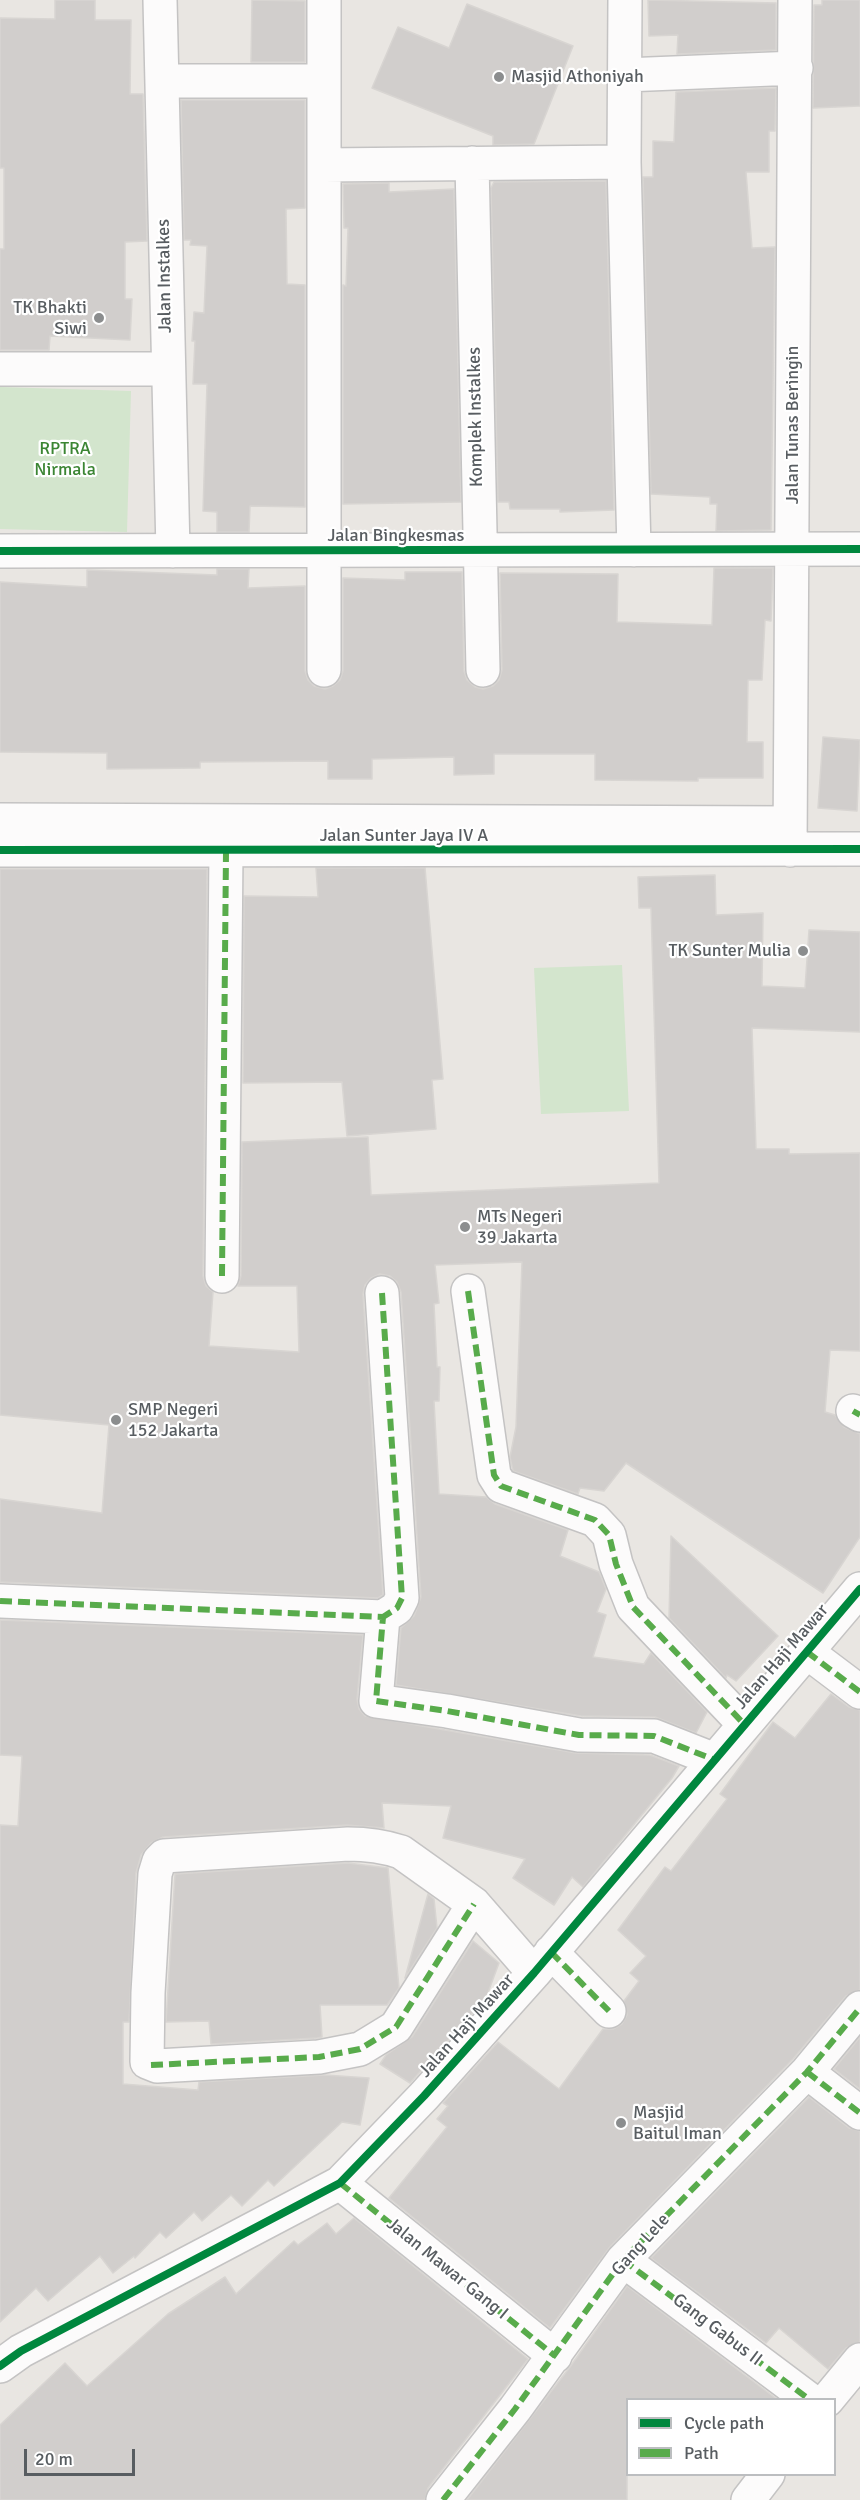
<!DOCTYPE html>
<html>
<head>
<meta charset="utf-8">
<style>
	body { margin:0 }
	#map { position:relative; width:860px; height:2500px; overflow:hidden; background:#e9e6e2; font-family:Signika,sans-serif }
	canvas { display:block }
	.legend { position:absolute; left:626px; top:2398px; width:210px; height:78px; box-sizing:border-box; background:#fff; border:2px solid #bcbec0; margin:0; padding:8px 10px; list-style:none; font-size:18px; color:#585d61 }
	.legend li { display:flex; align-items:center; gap:12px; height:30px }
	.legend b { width:30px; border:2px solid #bcbec0 }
	.scale { position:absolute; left:24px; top:2449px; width:111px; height:27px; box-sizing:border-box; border:3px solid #585d61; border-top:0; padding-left:8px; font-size:18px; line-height:21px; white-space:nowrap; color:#585d61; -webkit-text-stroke:4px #fff; paint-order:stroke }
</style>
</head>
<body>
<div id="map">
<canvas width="860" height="2500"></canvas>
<ul class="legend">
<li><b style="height:8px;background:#00873e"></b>Cycle path</li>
<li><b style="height:8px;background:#58ab4b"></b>Path</li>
</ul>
<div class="scale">20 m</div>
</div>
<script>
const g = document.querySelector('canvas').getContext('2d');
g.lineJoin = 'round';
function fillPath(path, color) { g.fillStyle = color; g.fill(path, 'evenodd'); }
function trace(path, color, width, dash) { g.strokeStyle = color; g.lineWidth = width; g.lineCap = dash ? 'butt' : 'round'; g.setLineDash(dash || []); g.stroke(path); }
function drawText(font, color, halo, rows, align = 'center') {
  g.font = font + ' Signika,sans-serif'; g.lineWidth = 4.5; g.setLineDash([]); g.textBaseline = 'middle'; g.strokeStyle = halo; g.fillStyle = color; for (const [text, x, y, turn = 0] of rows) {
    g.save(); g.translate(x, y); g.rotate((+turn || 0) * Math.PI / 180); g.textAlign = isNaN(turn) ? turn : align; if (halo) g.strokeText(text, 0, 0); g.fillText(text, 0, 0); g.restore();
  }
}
const green = new Path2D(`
	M0 387 131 391 127 532 0 529Z
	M622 965 629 1111 541 1114 534 968Z`);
const building = new Path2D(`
	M55 0H95V20H131L130 94H143L147 241 125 242V299H132L130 340 50 336 49 350H0V249H4V168H0V18L55 19Z
	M252 0 305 1V62H251Z
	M648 0 776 3V50L677 54 678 35 649 36Z
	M822 0H860V106L813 108 814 5H822Z
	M467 4 573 46 534 144 493 145V136L372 88 398 27 449 48Z
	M776 88 775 131H769V172H746L752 248 775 247 771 530 716 531 717 504H710V497L651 494 643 177H653V141L674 142 676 92Z
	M181 100H305V208L286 209 287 284 305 285V507L250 506 249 532H217V512L203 511 207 384H193L195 341H192L194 312 204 313 207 246 190 245 191 240H184Z
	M606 181 614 510 560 512V509H510L509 502H498L491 188 494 182Z
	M389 183V192L454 189 461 502 343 504V285L346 286 348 228H344L343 184Z
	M714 568H773L771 621 765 620 762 680H748L747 742H763V778H698V781L595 780V754H494V774L454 775V757L372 759V779H328V761L200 762V768L107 769V753L0 752V582L87 587V570L217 575V569H249L248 588 305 586V671L308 680 314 686 325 689 333 686 340 680 343 671V578L405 580V572H462L464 671 467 680 475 687 483 689 493 686 499 680 502 670 500 573 618 574 617 622 712 625Z
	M823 737 860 740 857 811 818 808Z
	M316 868H425L443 1079 432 1080 436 1129 347 1136 342 1082 243 1083 244 896 318 897Z
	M0 869H207L203 1276 206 1286 213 1292 209 1346 299 1352 297 1286H238L241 1276 242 1142 368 1137 371 1195 659 1183 651 908H639L638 877 715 875 716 915 763 913 762 986 805 988 809 930 860 932V1032L752 1028 756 1149H789V1154L860 1153V1351L830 1350 825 1412 835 1415 844 1427 860 1434V1537L823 1593 626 1463 604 1491 580 1488 578 1494 513 1471 510 1457 516 1427 522 1262 435 1265 439 1303 434 1304 437 1367H440L439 1401H434L439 1494 486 1497 495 1504 568 1530 560 1556 599 1572 606 1589 597 1612 606 1615 593 1657 644 1664 651 1653 707 1712 696 1733 655 1717 581 1716 396 1685 401 1628 414 1616 421 1597 401 1292 397 1282 390 1276 380 1274 371 1278 365 1285 363 1294 383 1595 378 1598 0 1582V1499L102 1513 109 1425 0 1415Z
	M671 1536 778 1636 736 1681 727 1675 726 1678 669 1618Z
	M0 1620 363 1635 357 1699 359 1709 365 1716 576 1753 650 1755 679 1766 672 1778 583 1887 572 1877 554 1905 513 1878 525 1859 443 1838 451 1806 382 1803 384 1828 347 1825 163 1837 151 1843 141 1855 136 1873 129 2022H123V2084L198 2090 199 2082 325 2075 369 2078 360 2125 342 2122 274 2186 268 2180 242 2206 231 2195 202 2221 194 2212 166 2238 160 2232 135 2258 134 2256 113 2273 100 2256 48 2301 36 2288 0 2322V1825L18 1826 22 1756 0 1755Z
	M831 1694 849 1707 860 1710V1990L846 1996 793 2059 610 2247 550 2328 389 2198 447 2127 437 2119 448 2106 443 2103 498 2042 559 2089 603 2029H613L622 2024 627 2015 624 2001 639 1981 630 1973 646 1956 618 1930 665 1867 671 1871 727 1799 720 1794 773 1722 795 1738Z
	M348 1863 388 1868 399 1988 387 2005H320L322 2037 317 2038 211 2044 209 2021 166 2022 175 1874Z
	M428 1894 434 1899 437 1928 405 1978Z
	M473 1941 499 1963 486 1998 410 2083 380 2064 386 2055 412 2037Z
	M860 2037V2089L834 2069Z
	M809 2097 849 2128 860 2131V2342L846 2348 828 2369 779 2328 766 2343 651 2258Z
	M354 2218 528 2359 428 2488 425 2500H0V2425L65 2363 87 2386 168 2314 225 2277 236 2294 294 2241 298 2245 327 2223 336 2234Z
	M627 2286 778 2400H627V2500H467L570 2367Z`);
const minor = new Path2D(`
	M160 0 173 551
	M324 0V670
	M625 0 624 162 634 550
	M625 75 796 68
	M162 81H324
	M472 163 483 670
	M324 165 624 162
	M0 369H167
	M0 551 860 549
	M0 820 790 823
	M0 850 860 849
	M790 850 795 0
	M222 1276 226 852
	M468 1291 494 1475 501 1486 595 1520 609 1535 616 1564 633 1607 744 1724
	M382 1293 402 1598 397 1608 383 1617
	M853 1411 860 1415
	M0 1601 383 1617 376 1701 447 1711 579 1735 654 1736 715 1760
	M807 1652 860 1692
	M474 1904 396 2027 360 2049 319 2057 157 2066 147 2062 148 1993 155 1874 159 1861 164 1856 348 1844C367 1844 383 1846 401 1852L474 1904 534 1973
	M551 1952 609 2011
	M807 2072 860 2113
	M340 2183 555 2356
	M623 2260 810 2400
	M0 2366 21 2351 340 2183 424 2096 534 1973 860 1589
	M827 2400 860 2360
	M443 2500 515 2409 623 2260 807 2072 860 2008
	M748 2500 768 2474`);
const quiet = new Path2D(`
	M222 1276 226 852
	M468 1291 494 1475 501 1486 595 1520 609 1535 616 1564 633 1607 744 1724
	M382 1293 402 1598 397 1608 383 1617
	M853 1411 860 1415
	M0 1601 383 1617 376 1701 447 1711 579 1735 654 1736 715 1760
	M807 1652 860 1692
	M551 1952 609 2011
	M151 2065 319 2057 360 2049 396 2027 474 1904
	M807 2072 860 2113
	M340 2183 555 2356
	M623 2260 810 2400
	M443 2500 515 2409 623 2260 807 2072 860 2008`);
const cycleway = new Path2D(`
	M0 551 860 549
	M0 850 860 849
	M0 2366 21 2351 340 2183 424 2096 534 1973 860 1589`);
const markers = [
	[499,77,6,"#8b8d8e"],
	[99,318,6,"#8b8d8e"],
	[803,951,6,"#8b8d8e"],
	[465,1227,6,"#8b8d8e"],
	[116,1420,6,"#8b8d8e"],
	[621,2123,6,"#8b8d8e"]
];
const poiNames = [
	["Masjid Athoniyah",511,77],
	["TK Bhakti",87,308,"right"],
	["Siwi",87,329,"right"],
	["TK Sunter Mulia",791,951,"right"],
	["MTs Negeri",477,1217],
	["39 Jakarta",477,1238],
	["SMP Negeri",128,1410],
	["152 Jakarta",128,1431],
	["Masjid",633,2113],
	["Baitul Iman",633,2134]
];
const streetNames = [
	["Jalan Instalkes",165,276,-91],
	["Komplek Instalkes",476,417,-91],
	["Jalan Tunas Beringin",793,425,-90],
	["Jalan Bingkesmas",396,536],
	["Jalan Sunter Jaya IV A",404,836],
	["Jalan Haji Mawar",782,1657,-49],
	["Jalan Haji Mawar",467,2026,-48],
	["Gang Lele",641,2245,-48],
	["Jalan Mawar Gang I",447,2269,39],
	["Gang Gabus II",717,2330,37]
];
const parkNames = [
	["RPTRA",65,449],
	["Nirmala",65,470]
];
fillPath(green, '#d3e5cd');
fillPath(building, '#d1cecc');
trace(building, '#d8d5d2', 1.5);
trace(minor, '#c4c3c3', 36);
trace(minor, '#fcfbfb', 33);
trace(quiet, '#58ab4b', 6, [12, 6]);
trace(cycleway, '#00873e', 8);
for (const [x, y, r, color] of markers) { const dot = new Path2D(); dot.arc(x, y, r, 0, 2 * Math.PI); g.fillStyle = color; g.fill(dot); trace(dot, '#fff', 2); }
drawText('18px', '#585d61', '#fff', poiNames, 'left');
drawText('18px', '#585d61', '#fff', streetNames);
drawText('18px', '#3b8533', '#fff', parkNames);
</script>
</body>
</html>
